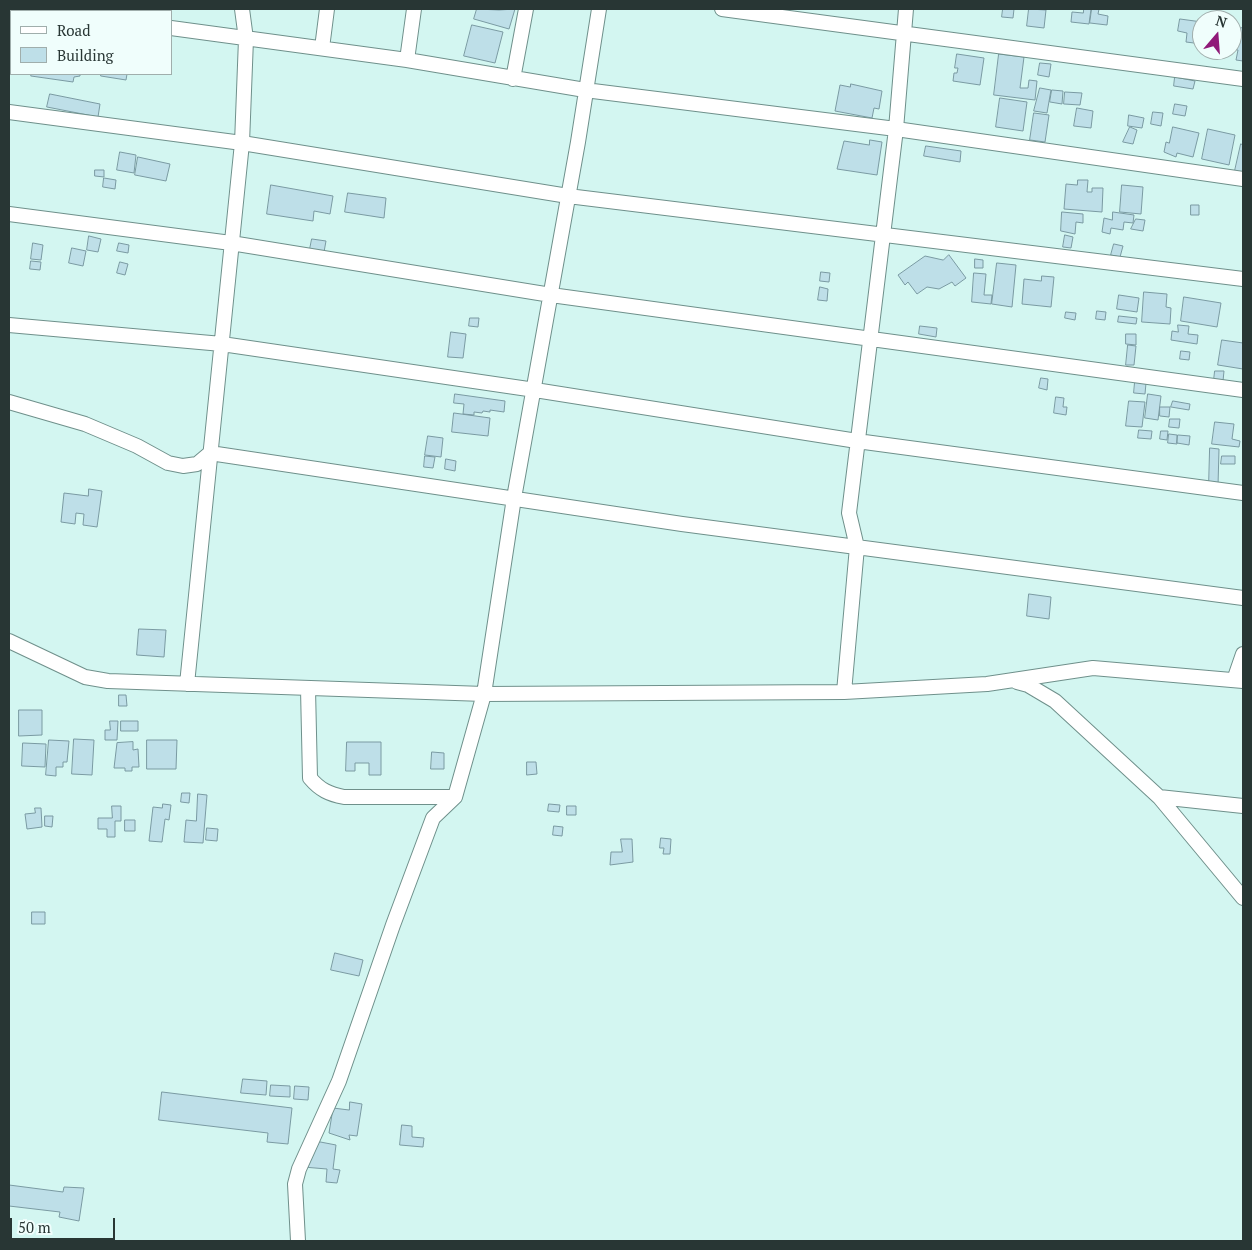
<!DOCTYPE html>
<html>
<head>
<meta charset="utf-8">
<style>
	body { margin:0 }
	#map { position:relative; width:1252px; height:1250px; overflow:hidden; background:#d3f6f1; font-family:"PT Serif",serif }
	canvas { display:block }
	.frame { position:absolute; inset:0; border:10px solid #283634; pointer-events:none }
	.legend { position:absolute; left:10px; top:10px; width:162px; height:65px; box-sizing:border-box; background:#f0fefc; border:1px solid #a0aeac; margin:0; padding:6px 9px; list-style:none; font-size:15px; color:#283634 }
	.legend li { display:flex; align-items:center; gap:10px; height:25px }
	.legend b { width:25px; border:1px solid #a0aeac }
	.north { position:absolute; left:1192px; top:10px; width:50px; height:50px; box-sizing:border-box; background:#f0fefc; border:1px solid #a0aeac; border-radius:50%; rotate:18deg; font-size:14px; font-weight:700; line-height:20px; text-align:center; color:#283634 }
	.north::after { content:''; display:block; margin:auto; width:18px; height:22px; background:#901a78; clip-path:polygon(50% 0,100% 100%,50% 72%,0 100%) }
	.scale { position:absolute; left:10px; top:1218px; width:105px; height:22px; box-sizing:border-box; border:2px solid #283634; border-top:0; padding-left:6px; font-size:15px; line-height:18px; white-space:nowrap; color:#283634; -webkit-text-stroke:4px #f0fefc; paint-order:stroke }
</style>
</head>
<body>
<div id="map">
<canvas width="1252" height="1250"></canvas>
<div class="frame"></div>
<ul class="legend">
<li><b style="height:6px;background:#fff"></b>Road</li>
<li><b style="height:14px;background:#bedfe8"></b>Building</li>
</ul>
<div class="north">N</div>
<div class="scale">50 m</div>
</div>
<script>
const g = document.querySelector('canvas').getContext('2d');
g.lineJoin = 'round';
function fillPath(path, color) { g.fillStyle = color; g.fill(path, 'evenodd'); }
function trace(path, color, width, dash) { g.strokeStyle = color; g.lineWidth = width; g.lineCap = dash ? 'butt' : 'round'; g.setLineDash(dash || []); g.stroke(path); }
const building = new Path2D(`
	M477 9 499 10 515 9 509 29 474 19Z
	M1003 9H1014L1013 18 1002 17Z
	M1029 9 1046 10 1044 28 1027 26Z
	M1084 9H1091L1089 24 1071 22 1072 12 1083 13Z
	M1092 9H1099L1098 14 1108 16 1107 25 1090 23Z
	M1180 19 1202 22V44L1186 42 1187 33 1178 31Z
	M472 25 503 32 495 63 464 56Z
	M1237 27 1243 28V61L1236 60 1238 50 1233 49Z
	M957 54 984 58 980 85 953 81 954 73H957L958 68H955Z
	M999 54 1024 57 1020 88H1028L1029 80 1037 81 1035 100 994 95Z
	M1040 63 1051 64 1049 77 1038 75Z
	M32 74H80V76L74 77 73 82 31 76Z
	M101 74H127L126 80 101 76Z
	M1175 77 1195 81 1193 89 1174 86Z
	M851 84 882 91 879 109 874 108 872 118 835 111 840 85 850 87Z
	M1040 88 1051 90 1047 113 1034 111Z
	M1052 90 1063 91 1062 104 1050 102Z
	M1065 92 1082 93 1080 105 1064 104Z
	M50 94 100 104 98 117 47 107Z
	M1000 98 1027 102 1023 131 996 127Z
	M1175 104 1187 106 1185 116 1173 114Z
	M1077 108 1093 111 1091 128 1074 126Z
	M1153 112 1163 113 1161 126 1151 124Z
	M1034 113 1049 115 1045 142 1030 140Z
	M1129 115 1144 118 1142 128 1128 126Z
	M1130 127 1137 130 1133 144 1123 142Z
	M1173 127 1199 133 1193 157 1177 153 1176 157 1164 152 1166 142 1169 143Z
	M1208 129 1235 135 1229 165 1202 159Z
	M870 140 882 142 877 175 837 169 844 141 869 145Z
	M1241 144 1243 145V175H1234Z
	M926 146 961 151 960 162 924 156Z
	M120 152 136 155 134 173 117 170Z
	M138 157 170 164 166 181 135 175Z
	M95 170H104V177L95 176Z
	M104 178 116 180 115 189 103 187Z
	M1078 180H1088L1087 192H1092V188H1103L1102 212 1064 209 1066 184 1077 185Z
	M271 185 333 196 330 214 314 211 313 221 267 214Z
	M1122 185 1143 187 1141 214 1120 212Z
	M348 193 386 198 384 218 345 212Z
	M1191 205H1199V215H1191Z
	M1062 212 1083 214V223L1076 222 1075 234 1061 231Z
	M1113 212 1134 215 1133 223 1124 222 1123 230 1111 228 1110 234 1102 232 1104 218 1112 220Z
	M1136 219 1145 220 1143 231 1131 229Z
	M1065 235 1073 237 1071 248 1063 247Z
	M89 236 101 239 98 252 87 250Z
	M312 239 326 241 324 252 310 249Z
	M33 243 43 245 41 260 31 259Z
	M119 243 129 245 128 253 117 251Z
	M1114 244 1123 246 1120 257 1111 255Z
	M72 248 86 251 83 266 69 263Z
	M949 255 966 278 955 286 952 282 939 289 927 287 917 294 908 282 905 285 898 275 925 256 943 260Z
	M975 259 983 260V268H975Z
	M31 261 41 262 40 270 30 269Z
	M120 262 128 264 125 275 117 273Z
	M997 263 1016 265 1012 307 992 304Z
	M821 272 830 273 829 282 820 281Z
	M974 273 986 274 984 295H992L991 304 972 302Z
	M1042 276 1054 277 1051 307 1022 304 1024 279 1041 281Z
	M820 287 828 289 827 301 818 300Z
	M1144 292 1167 294 1166 307 1171 308 1170 324 1142 322Z
	M1119 295 1139 298 1137 312 1117 309Z
	M1184 297 1221 303 1217 327 1181 321Z
	M1097 311 1106 312 1105 320 1096 319Z
	M1066 312 1076 313 1075 320 1065 318Z
	M1119 316 1137 318 1136 324 1118 322Z
	M470 318H479L478 327 469 326Z
	M1178 325 1189 326 1188 334 1198 335 1197 344 1171 340 1172 331 1178 332Z
	M920 326 937 328 936 337 919 334Z
	M451 332 466 334 463 358 448 357Z
	M1126 334H1136V345L1126 344Z
	M1222 340 1243 343V369L1218 365Z
	M1128 345 1136 346 1134 365H1126Z
	M1181 351 1190 352 1189 360 1180 359Z
	M1215 371H1224L1223 381 1214 380Z
	M1041 378 1048 379 1047 390 1039 388Z
	M1135 382 1146 383 1145 394 1134 393Z
	M455 394 505 401 504 412 490 410V412L483 411 482 413 474 412V415L463 414 464 404 454 403Z
	M1148 394 1161 396 1158 420 1145 418Z
	M1056 397 1064 398 1063 407H1067L1066 415 1054 413Z
	M1129 401 1145 402 1142 427 1126 426Z
	M1173 401 1190 404 1189 410 1171 407Z
	M1160 407H1170L1169 417 1160 416Z
	M454 413 490 418 488 436 452 432Z
	M1170 419H1180L1179 428 1169 427Z
	M1215 422 1234 424 1232 439 1240 441 1239 447 1212 444Z
	M1139 430 1152 431 1151 439 1138 438Z
	M1161 431H1168L1167 440 1160 439Z
	M1169 434 1177 435V444L1168 443Z
	M1178 435 1190 436 1189 445 1177 443Z
	M428 436 443 438 441 457 425 455Z
	M1210 448 1219 449 1218 486 1209 485Z
	M425 456 435 457 433 468 424 467Z
	M1222 456H1235V464H1221Z
	M446 459 456 461 455 471 445 469Z
	M89 489 102 491 97 527 83 525 84 514 76 513 75 524 61 522 64 493 88 496Z
	M1029 594 1051 597 1049 619 1027 616Z
	M139 629 166 630 164 657 137 655Z
	M119 695H126L127 706H119Z
	M19 710H42V735L19 736Z
	M110 721H118L117 740H105V730H110Z
	M121 721H138V731H121Z
	M74 739 94 740 92 775 72 774Z
	M49 740 69 741 67 762H63V767H56V776L46 775Z
	M147 740H177L176 769H147Z
	M133 742V750L138 749 139 767H132V771H125V768H114L117 743Z
	M347 742H381V775H369V763H355V771H346Z
	M23 743 46 744 45 767 22 766Z
	M432 752 444 753V769H431Z
	M527 762H536L537 774 527 775Z
	M182 793H190L189 803 181 802Z
	M198 794 207 795 203 843 184 842 186 820 196 821Z
	M163 804 171 805 169 820 165 819 162 842 149 841 153 807 162 808Z
	M549 804 560 805 559 812 548 811Z
	M112 806H121V821H115V837H107V829H98V818H112Z
	M567 806H576V815H567Z
	M35 808H41L42 827 27 829 25 814 35 813Z
	M45 816H53L52 827 45 826Z
	M125 820H135V831H125Z
	M554 826 563 827 562 836 553 835Z
	M207 828 218 829 217 841 206 840Z
	M661 838 671 839 670 854H663L664 848H660Z
	M621 839H632L633 862 610 865 611 852H622Z
	M32 912H45V924H32Z
	M335 953 363 960 359 976 331 970Z
	M243 1079 267 1081 266 1095 241 1093Z
	M271 1085 290 1086V1097L270 1096Z
	M295 1086 309 1087 308 1100 294 1099Z
	M162 1092 292 1108 288 1144 267 1142 268 1133 159 1120Z
	M350 1102 362 1104 357 1136 349 1135 350 1140 329 1133 333 1108 349 1110Z
	M402 1125 412 1126V1137L424 1138 423 1147 400 1145Z
	M310 1140 336 1145 333 1169 340 1170 337 1183 326 1182 327 1169 303 1167Z
	M9 1185 63 1192 64 1187 84 1188 79 1221 59 1217 60 1212 9 1206Z`);
const street = new Path2D(`
	M22 9 42 11
	M722 9 1243 79
	M133 11 134 9
	M171 28 407 60 585 90 896 129 1243 179
	M322 48 327 9
	M407 60 414 9
	M513 79 526 9
	M9 112 242 143 568 196 1243 279
	M9 214 231 243 551 295 1243 390
	M9 325 222 344 535 390 857 441 1243 493
	M9 402 85 424 137 446 168 463 183 466 197 464 210 453 682 524 1243 598
	M9 641 85 677 108 681 484 694 844 692 987 684 1093 668 1243 681
	M1234 680 1243 654
	M1017 682 1028 685 1055 701 1159 797 1243 898
	M187 684 242 143 246 39 242 9
	M308 689 310 778C320 790 329 794 344 797H455
	M844 692 857 547 849 513 896 129 906 9
	M1159 797 1243 806
	M298 1241 295 1184 299 1169 339 1081 393 925 433 818 455 797 484 694 514 498 578 142 599 9`);
fillPath(building, '#bedfe8');
trace(building, '#7a9aa2', 1);
trace(street, '#6f908b', 16);
trace(street, '#fff', 14);
</script>
</body>
</html>
